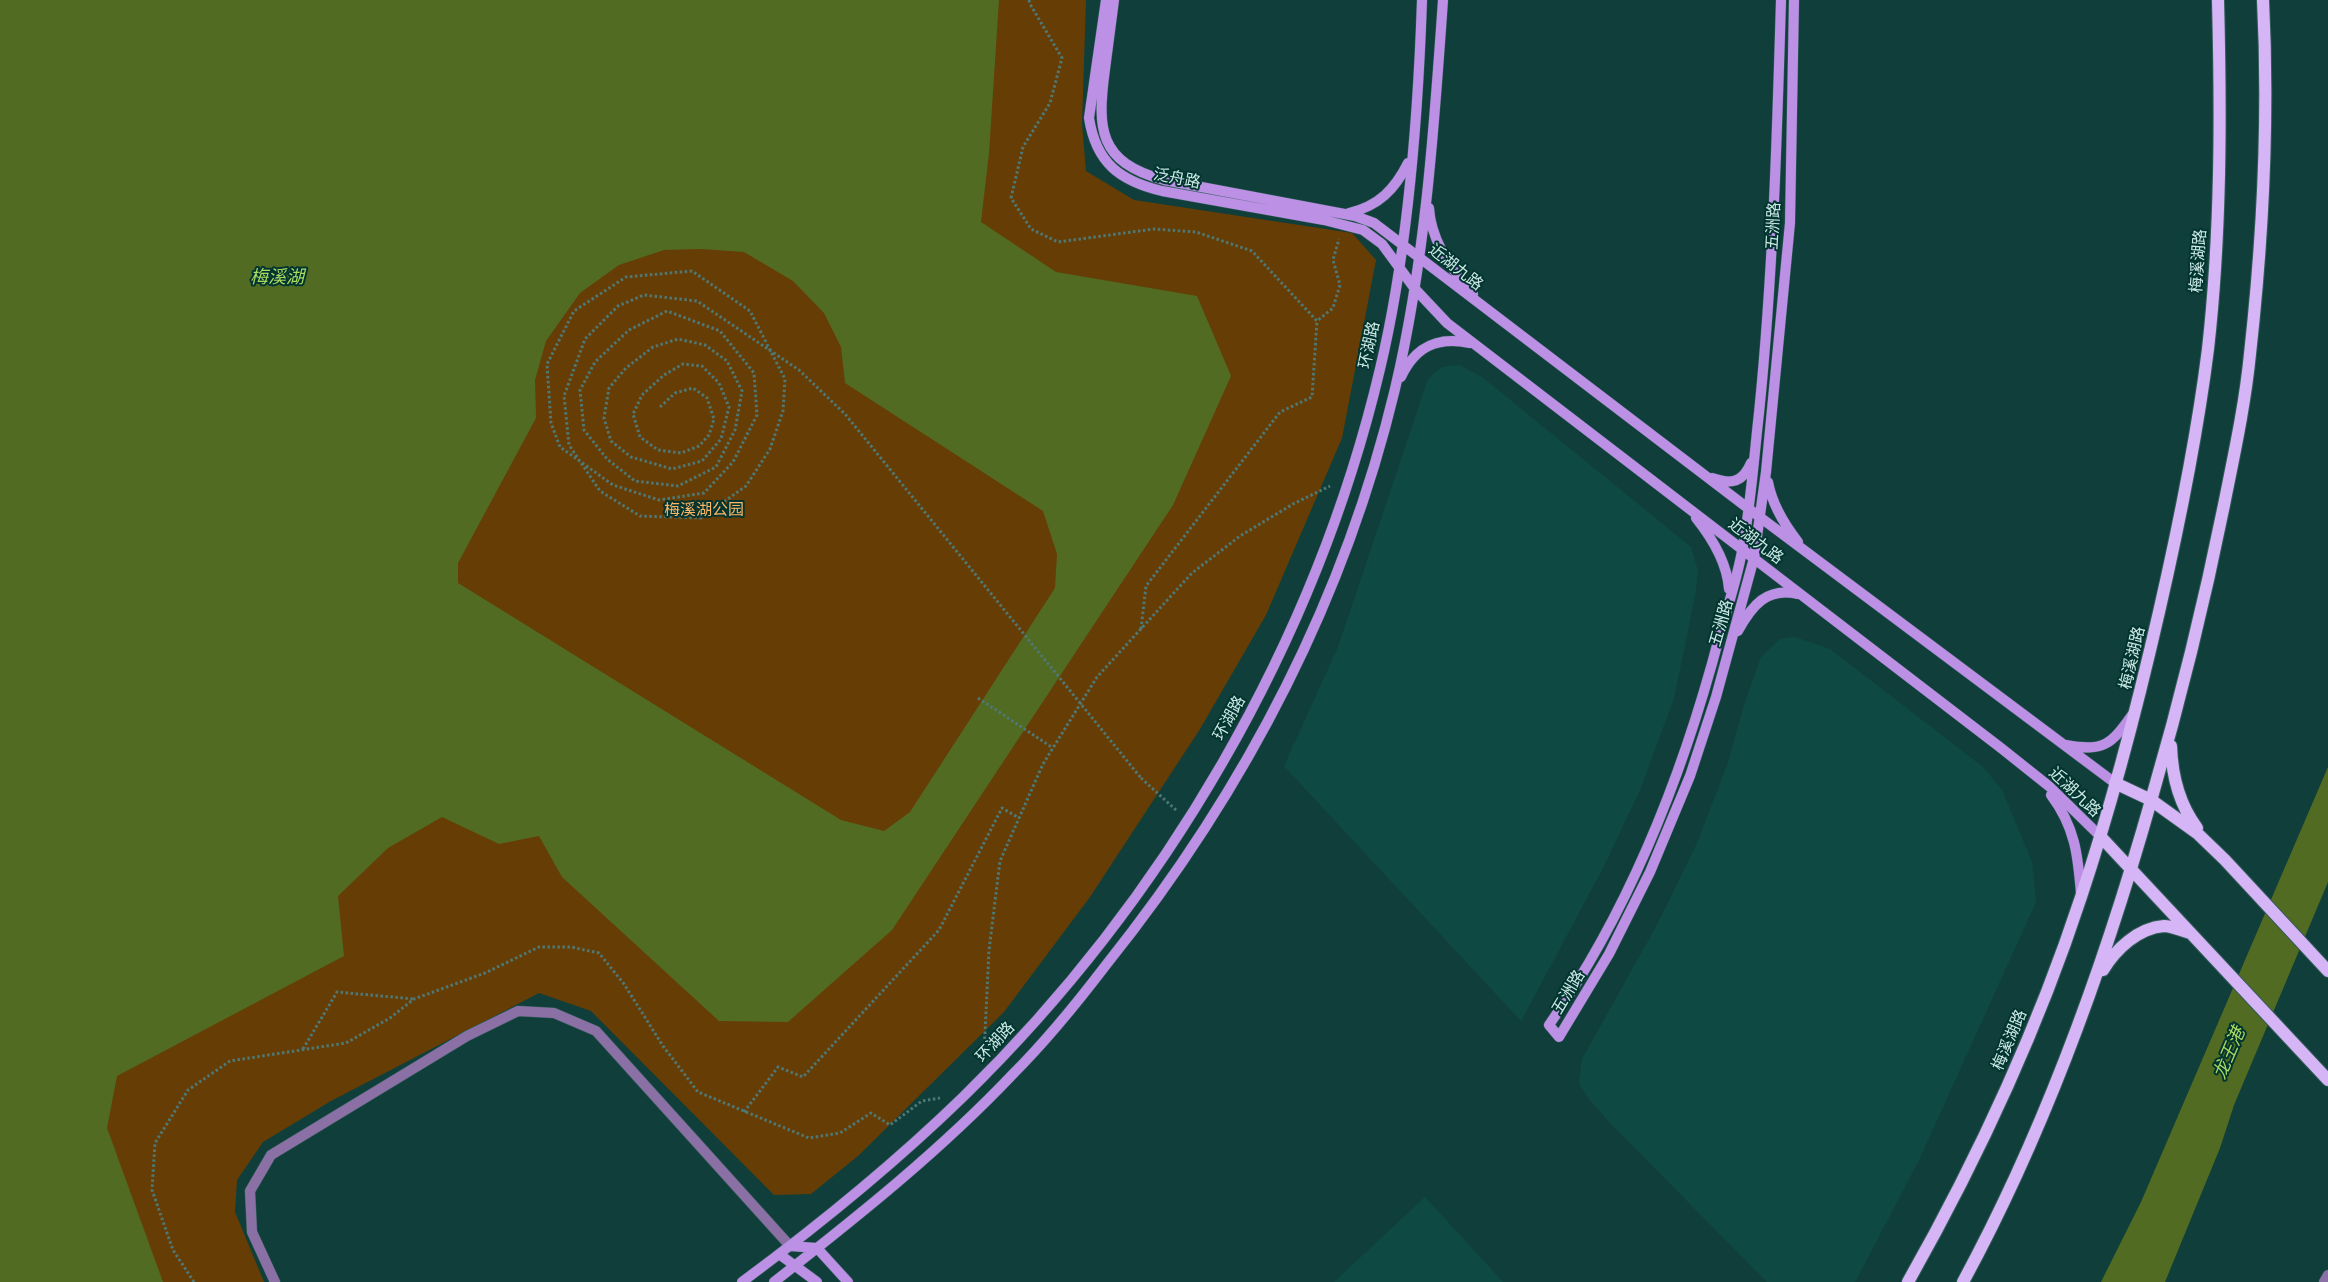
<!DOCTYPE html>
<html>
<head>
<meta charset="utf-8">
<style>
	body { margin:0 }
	canvas { display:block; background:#103e3a }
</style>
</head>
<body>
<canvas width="2328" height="1282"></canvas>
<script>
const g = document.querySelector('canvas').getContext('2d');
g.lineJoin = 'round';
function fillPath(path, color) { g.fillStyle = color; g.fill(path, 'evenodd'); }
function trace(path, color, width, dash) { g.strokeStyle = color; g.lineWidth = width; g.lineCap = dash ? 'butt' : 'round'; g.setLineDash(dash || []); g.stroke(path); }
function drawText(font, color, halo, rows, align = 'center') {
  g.font = font + ' "Exo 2","Noto Sans SC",sans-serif'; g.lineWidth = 4; g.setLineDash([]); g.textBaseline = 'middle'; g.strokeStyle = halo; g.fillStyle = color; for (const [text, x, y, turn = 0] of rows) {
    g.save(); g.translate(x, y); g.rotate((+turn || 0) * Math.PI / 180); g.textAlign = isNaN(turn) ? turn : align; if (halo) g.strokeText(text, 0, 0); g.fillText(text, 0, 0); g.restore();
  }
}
const built = new Path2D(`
	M1459 365 1482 377 1691 547 1698 571 1695 596 1674 698 1640 790 1603 868 1521 1021 1284 766 1338 647 1428 379 1442 367Z
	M1795 637 1830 649 1983 767 2002 790 2032 862 2036 902 1919 1160 1855 1282H1767L1611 1124 1588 1098 1579 1083 1582 1059 1657 925 1697 843 1728 763 1744 705 1761 657 1780 639Z
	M1425 1197 1503 1282H1334Z`);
const green = new Path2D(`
	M0 0H1086L1082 124 1086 171 1134 200 1352 233 1376 260 1342 438 1266 615 1200 729 1090 897 1004 1012 858 1156 811 1194 774 1195 591 1011 539 993 331 1101 263 1142 237 1180 235 1212 264 1282H0Z`);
const water = new Path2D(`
	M0 0H999L989 153 981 222 1056 272 1197 296 1231 376 1173 505 892 930 788 1022 719 1021 562 877 539 836 499 844 442 817 388 848 338 896 344 956 117 1076 107 1128 163 1282H0ZM701 249 744 252 793 281 824 313 841 347 845 383 1043 511 1057 554 1055 588 910 812 884 831 841 820 458 583V563L536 418 535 380 546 341 580 293 619 265 664 250Z
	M2328 767V882L2234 1105 2220 1148 2165 1282H2101L2141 1202Z`);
const path = new Path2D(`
	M1029 0 1030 4 1062 58 1050 103 1023 147 1011 198 1031 229 1058 242 1154 229 1196 232 1252 251 1317 321 1333 308 1340 285 1333 260 1339 239
	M1141 629 1146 586 1280 412 1312 397 1317 321
	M978 698 1053 748
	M1141 778 1176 810
	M303 1049 337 992 414 999
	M984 1054 989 950 1000 861 1043 764 1097 677 1192 573 1240 536 1293 504 1330 486
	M744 1112 778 1067 803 1077 939 930 1002 808 1019 818
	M194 1282 173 1250 152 1190 155 1143 188 1090 230 1061 346 1043 390 1018 414 999 485 973 539 947H571L599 953 624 984 663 1046 698 1092 809 1138 840 1133 871 1113 890 1125 922 1101 940 1098`);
const street = new Path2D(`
	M275 1282 252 1232 250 1191 271 1155 467 1036 518 1011 554 1013 596 1031 790 1246
	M2324 1282 2328 1275`);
const secondary = new Path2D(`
	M1106 0 1089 118C1096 163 1120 181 1162 191L1324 220 1363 230 1382 244 1415 289 1447 323 2001 748 2050 787 2100 836
	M1114 0C1111 23 1108 46 1105 69 1097 129 1098 162 1164 180L1355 216 1374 223 1749 509 2115 783
	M1781 0C1777 138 1773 275 1759 413 1754 457 1751 502 1743 546 1738 576 1728 605 1720 634 1684 772 1631 908 1549 1025L1559 1037 1609 954 1650 872 1690 776 1716 697 1754 558 1766 472 1790 223 1794 0
	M1429 208C1431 240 1452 271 1473 294
	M1349 213C1379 206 1395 189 1408 163
	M1401 377C1415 347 1437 336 1470 343
	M1712 478C1732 485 1743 482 1751 463
	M1768 482C1772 504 1784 524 1798 542
	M1696 518C1712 538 1727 562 1729 589
	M1738 631C1752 605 1767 587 1798 594
	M2066 745C2103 752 2111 745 2132 715
	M2051 795C2075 827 2078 855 2081 894
	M790 1246 817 1248 848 1282
	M779 1254 817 1282
	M742 1282C819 1225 894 1164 963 1097 1164 901 1315 644 1380 369 1408 252 1418 120 1422 0
	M774 1282C857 1217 940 1151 1013 1074 1047 1040 1077 1003 1106 965 1242 795 1344 602 1395 389 1425 262 1434 130 1443 0`);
const primary = new Path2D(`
	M2171 746C2172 776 2179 804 2197 828
	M2115 783 2151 800 2197 833 2225 860 2328 971
	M2100 836 2328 1080
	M2103 970C2116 949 2138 928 2164 926 2172 926 2182 931 2190 933
	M1908 1282C1977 1160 2037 1031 2081 897 2112 804 2137 708 2159 612 2179 525 2197 437 2208 349 2221 233 2221 116 2218 0
	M1963 1282C2046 1129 2105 964 2152 797 2180 701 2204 604 2224 505 2234 455 2245 405 2250 354 2263 237 2269 117 2263 0`);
const pathBridge = new Path2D(`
	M660 407 675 393 693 388 707 398 714 419 709 435 699 446 681 453 658 450 640 437 633 414 642 395 664 375 683 364 702 366 719 383 729 407 721 439 702 461 672 469 631 457 611 441 604 418 609 388 626 368 653 347 678 339 705 345 727 361 742 391 735 430 716 467 678 486 635 481 607 459 584 430 580 390 595 362 629 330 667 311 720 331 754 373 757 415 733 462 704 493 659 500 613 485 560 447 551 423 547 364 574 311 626 277 692 271 750 311 785 379 783 411 770 449 746 486 701 518 640 516 600 491 569 445 564 396 585 339 618 306 644 295 697 301 799 370 845 414 1141 778`);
const streetNames = [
	["泛舟路",1177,178,11],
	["五洲路",1773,226,-87],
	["梅溪湖路",2198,261,-86],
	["近湖九路",1456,267,38],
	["环湖路",1369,345,-78],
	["近湖九路",1756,541,37],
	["五洲路",1721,623,-74],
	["梅溪湖路",2132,658,-77],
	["环湖路",1229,718,-61],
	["近湖九路",2075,792,43],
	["五洲路",1568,992,-59],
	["梅溪湖路",2009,1040,-67],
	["环湖路",995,1042,-47]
];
const parkNames = [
	["梅溪湖公园",704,510]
];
const waterNames = [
	["梅溪湖",277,277],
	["龙王港",2229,1053,-67]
];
fillPath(built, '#0f4944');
fillPath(green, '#663d04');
fillPath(water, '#516b22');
trace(street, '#325d59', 11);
trace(secondary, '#325d59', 11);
trace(primary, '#325d59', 14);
trace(path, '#4f7874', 3, [2.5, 2.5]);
trace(street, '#8b70a6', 10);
trace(secondary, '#bb90e5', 10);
trace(primary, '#d6b5f7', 12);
trace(pathBridge, '#4f7874', 3, [2.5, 2.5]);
drawText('16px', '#cbe9e5', '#023430', streetNames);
drawText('16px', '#feb566', '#023430', parkNames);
drawText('italic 18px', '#acda5f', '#023430', waterNames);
</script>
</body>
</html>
